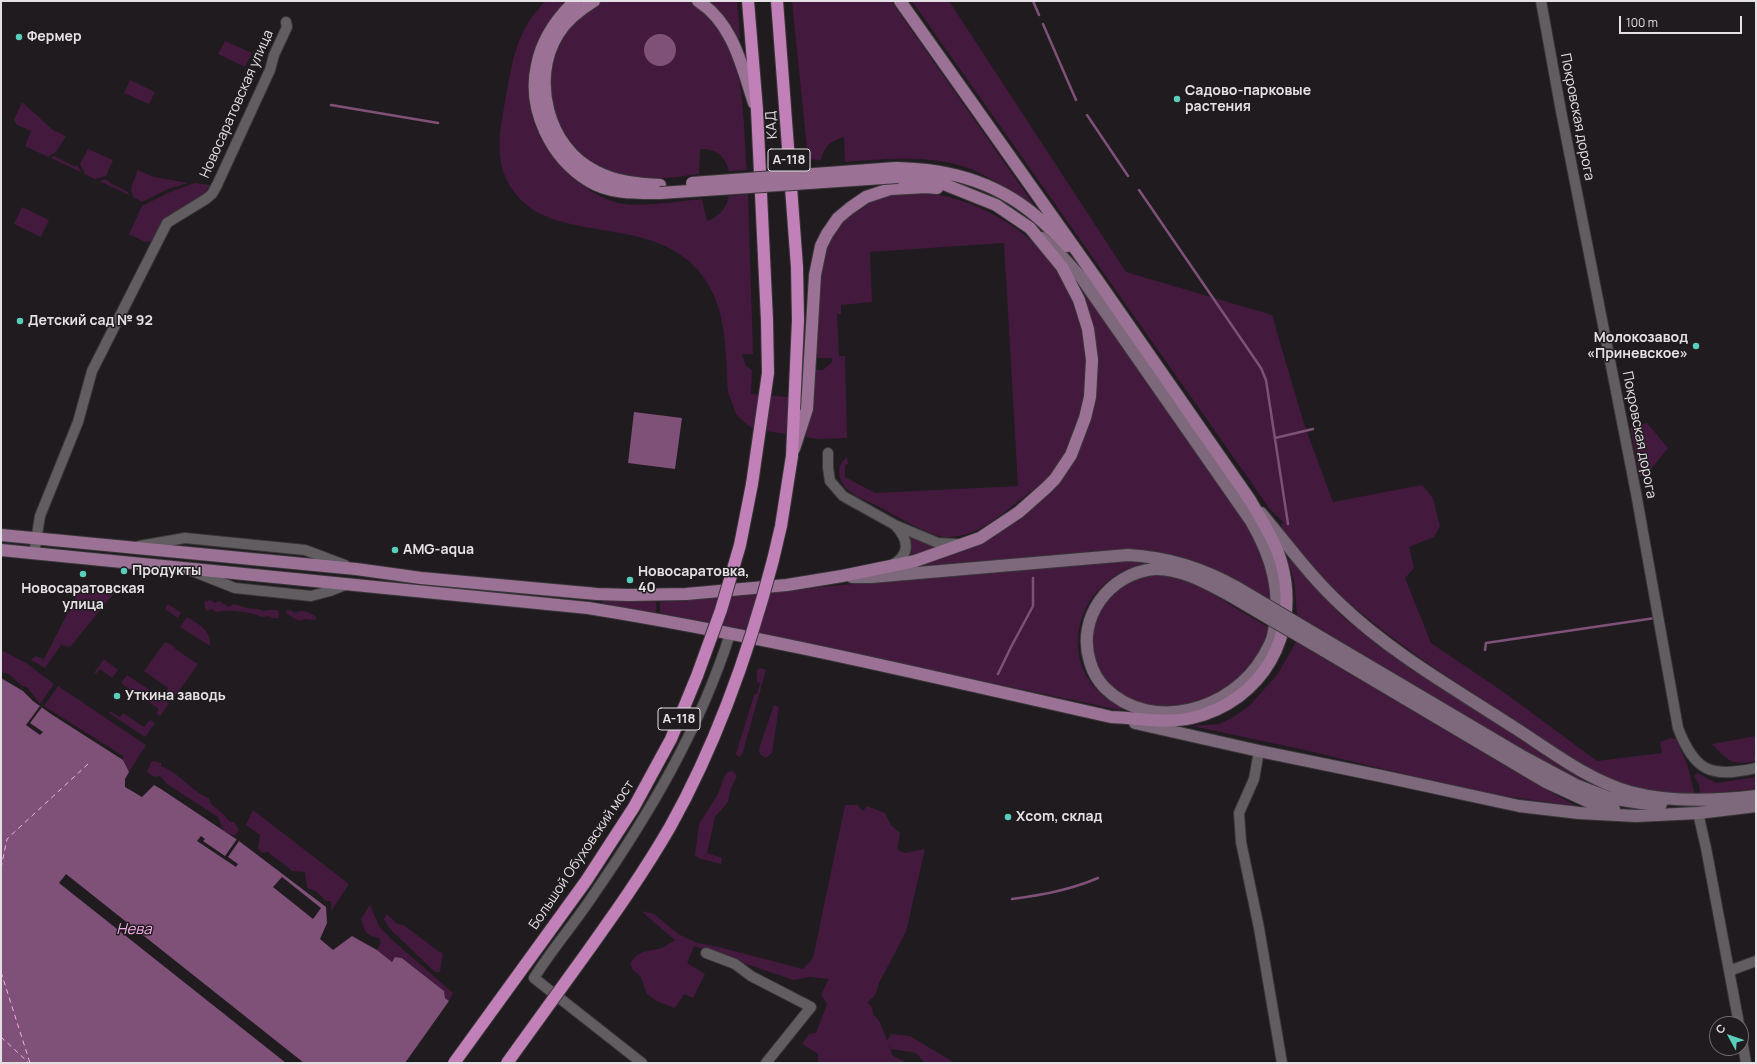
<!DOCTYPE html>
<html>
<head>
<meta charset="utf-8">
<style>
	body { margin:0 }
	#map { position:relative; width:1757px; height:1064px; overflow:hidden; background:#1f1b1e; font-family:Manrope,sans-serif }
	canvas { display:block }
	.frame { position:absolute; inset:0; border:2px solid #e4e1e4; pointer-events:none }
	.north { position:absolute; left:1709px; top:1016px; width:40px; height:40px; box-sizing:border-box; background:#1f1b1e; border:1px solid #6e6a6d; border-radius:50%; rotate:310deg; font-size:11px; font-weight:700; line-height:16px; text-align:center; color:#e4e1e4 }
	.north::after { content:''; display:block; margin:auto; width:14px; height:18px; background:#5acebd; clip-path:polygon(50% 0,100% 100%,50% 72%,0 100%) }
	.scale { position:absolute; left:1619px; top:16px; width:123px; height:18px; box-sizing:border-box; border:2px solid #e4e1e4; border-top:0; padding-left:5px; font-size:12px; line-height:14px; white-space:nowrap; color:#e4e1e4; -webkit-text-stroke:3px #1f1b1e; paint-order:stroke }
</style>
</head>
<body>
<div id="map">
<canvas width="1757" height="1064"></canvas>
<div class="frame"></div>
<div class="north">С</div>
<div class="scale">100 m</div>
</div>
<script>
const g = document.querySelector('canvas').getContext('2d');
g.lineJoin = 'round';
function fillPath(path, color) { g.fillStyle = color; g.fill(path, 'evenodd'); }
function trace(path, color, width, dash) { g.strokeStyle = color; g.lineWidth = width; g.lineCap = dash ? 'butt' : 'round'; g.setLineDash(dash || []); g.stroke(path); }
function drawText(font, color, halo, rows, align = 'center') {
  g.font = font + ' Manrope,sans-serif'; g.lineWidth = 3; g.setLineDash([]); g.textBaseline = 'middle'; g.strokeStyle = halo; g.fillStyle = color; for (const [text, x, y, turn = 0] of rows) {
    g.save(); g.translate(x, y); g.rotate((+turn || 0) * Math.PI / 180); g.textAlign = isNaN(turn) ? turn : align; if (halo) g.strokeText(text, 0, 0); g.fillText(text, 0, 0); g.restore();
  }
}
const green = new Path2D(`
	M545 1H567C514 51 515 125 569 174 583 187 599 198 618 203 640 208 679 201 702 199L707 221C719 217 726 209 729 196L748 194 753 354H742L746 366 752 370 751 394 813 399 816 370H823L832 362V358H814C816 320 814 265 834 232 840 222 849 215 859 208 914 170 1006 208 1045 255 1085 303 1097 377 1073 434 1068 447 1060 462 1052 473 1045 482 1034 489 1025 496 1001 514 977 539 944 537 928 535 892 514 876 505 867 501 857 497 849 491 838 482 835 466 847 457L848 464 845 465V477L875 493 1018 486 1004 243 870 252 872 302 841 305V314H837L839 356H845L847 438 818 439 753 429 743 421 736 414 728 392C725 347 728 302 695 267 646 215 553 244 515 193 496 169 498 141 503 113 509 82 512 47 530 20 534 14 540 7 545 1Z
	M600 1H688C748 32 742 112 747 170L729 171C724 155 717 149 700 149L699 174C677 177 652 181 629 177 566 166 531 94 564 38 572 23 587 11 600 1Z
	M708 1H737L740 38H737C730 24 721 12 708 1Z
	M792 1H891L1034 205C1014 192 995 180 973 170 935 154 884 159 845 162L844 137C830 141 825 146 821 160L808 159Z
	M912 1H949L1126 272 1272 315 1304 424 1333 502 1422 485 1433 498 1440 526 1434 537 1409 547 1414 568 1405 578 1431 643 1505 693 1597 761 1662 753 1660 742 1671 738 1676 739 1687 764 1695 795 1652 793 1610 780 1587 767 1516 722 1423 660 1386 633 1341 597 1323 579 1282 530 1281 525 1284 523 1269 508 1253 485Z
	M225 41 252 53 245 67 218 54Z
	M130 80 155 92 149 104 124 93Z
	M22 102 53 130 66 136 56 152 48 157 25 146 31 131 17 125 14 120Z
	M88 149 113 160 106 176 95 179 85 174 80 164Z
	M54 156 74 166H78L81 172 51 158Z
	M137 170 154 177 188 183 168 189 142 202 133 197C128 184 136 182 137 170Z
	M106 179 110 183 128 192 129 195 99 181Z
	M195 183 210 185 203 195 166 217 152 241 145 242 129 234 142 206 170 192Z
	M22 207 49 220 41 237 14 224Z
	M1084 290 1256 539 1271 588 1273 601 1226 576 1141 550H1109L921 566V564L984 541 1076 453 1094 330 1089 310 1081 292Z
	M1647 423 1668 448 1646 475 1640 477 1630 428Z
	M911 534 932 547V549L912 555 910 552Z
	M1290 559 1324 598 1346 620 1408 664 1590 782 1589 785 1548 766 1297 615 1294 580 1288 561Z
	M1111 560 1146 562V564C1135 567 1124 569 1115 576 1080 598 1066 645 1089 680 1097 693 1109 701 1121 708L1120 710 660 613V602Z
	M1157 575 1177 578 1199 586 1269 628C1255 679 1202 714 1149 706 1143 705 1137 702 1132 699 1128 697 1123 695 1119 693 1115 691 1113 687 1110 685 1092 666 1086 639 1098 615 1101 610 1103 604 1106 599 1117 583 1139 578 1157 575Z
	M83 588 115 592 70 647 61 645 45 668 31 660 36 656 44 659 78 593Z
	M210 600 215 603 219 601 229 607C236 601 239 607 247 608 253 609 257 608 263 611L269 610H278L279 618H272L269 616 262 617C253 612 226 609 216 612L212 609 207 611 205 608 204 602Z
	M602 600 656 602V613L602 603Z
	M168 604 181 613 178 618 165 609Z
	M291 610 294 613C302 610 309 611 316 617V620L305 619 299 621 287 614 286 611Z
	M187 617C198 624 212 630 210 646L180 627Z
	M165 642 175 647V649L198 664 174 698 166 693 168 688 144 671Z
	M1296 642 1531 781 1576 806 1482 793 1309 751 1192 726 1219 724 1232 718 1249 706 1277 675Z
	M1 650 26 663 54 684 40 704 27 687 22 686 9 674 1 672Z
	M104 659 118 670 112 678 100 669 96 674 94 673Z
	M760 668 766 670 742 755 739 757 736 754 754 695 757 693 760 684 757 682V671Z
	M127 675 169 703 160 716 156 713 159 709 121 683Z
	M58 686 146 745 129 772 123 760V756L44 706Z
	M774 705 779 707 772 753 766 758 760 754 759 749Z
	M110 711 120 717 123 713 144 727 150 720 155 723 145 737 109 713Z
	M1756 736V761C1730 766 1729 761 1712 744Z
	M154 761 161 763V767C172 766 194 794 209 798L211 804 222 813 230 822H234L239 830 235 836 224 831 218 817 167 784 160 776 154 777 147 772 151 762Z
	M733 771 737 776 731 788 728 802 715 817 707 853 722 858 721 864 698 858 695 855 699 824 718 794 724 777 728 772Z
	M1697 773 1716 783 1756 777V789L1700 794 1699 784 1694 776Z
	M845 805H857L863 811 867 806 885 813 891 825 900 833C900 839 897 844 898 850L904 853 925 849 906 932 879 983 876 994 867 1003 872 1007 873 1014 880 1022 893 1056 908 1063H818V1054L802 1044 809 1034 816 1033 827 1004 821 995 829 979 809 977 793 980 694 946 687 963 705 974 693 998 684 994 675 1008 656 1001 647 994 641 977 633 970 630 964C640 947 650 953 664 947 668 945 671 942 675 940L641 911 654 914 678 934 697 943 719 947 803 969 813 958Z
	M253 810 349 884 331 911V901H326L316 891 307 888 305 872 292 871C284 863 275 859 268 852L262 853 258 849 260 835 246 825Z
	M370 905 379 926 391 939 453 993 449 1001 445 998 444 991 403 958 395 957 392 962 377 950 381 943 379 938C365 935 365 932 361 919Z
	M387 914 396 923 405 926 438 951 443 953 440 972H435L389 928 384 919Z
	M891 1034 910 1036 955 1063H925L916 1053 891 1049 887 1041Z`);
const water = new Path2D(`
	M644 50a16 16 0 1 1 32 0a16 16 0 1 1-32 0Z
	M634 412 682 418 675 469 628 463Z
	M1 678 23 691 33 701 51 714 123 760 129 772 125 779V787L142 797 154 785 161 789 239 841 326 907 327 923 320 939 333 950 352 936 377 950 392 962 395 957 402 958 444 991 445 998 449 1001 405 1063H1Z`);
const pier = new Path2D(`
	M40 706 42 707 30 723 43 732 40 735 26 725Z
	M201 836 205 839 203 841 225 856 237 839 239 841 228 857 238 864 236 867 197 841Z
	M66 874 304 1063H286L59 883Z
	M282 877 321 908 313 919 273 887Z`);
const stream = new Path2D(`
	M1033 1 1039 15
	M1043 24 1076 100
	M331 105 438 123
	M1087 115 1128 176
	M1139 190 1261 368 1266 380 1288 524
	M1275 438 1313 429
	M1485 650 1486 643 1655 618
	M998 674 1011 647 1033 606V578
	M1756 760V759
	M1012 899C1042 895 1070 890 1098 878`);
const ferry = new Path2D(`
	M1 868 7 839 88 764
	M1 972 30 1063
	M1 1037 29 1063`);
const minor = new Path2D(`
	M1541 1 1561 111 1636 493 1678 728C1695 772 1711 778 1756 768
	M828 453V468L830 481 843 496 895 525 938 543 957 544
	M139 546 185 538 305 550 345 565
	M34 554 40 516 78 422 92 371 167 223 206 199 212 194 217 185 270 70 274 55 287 27 286 22
	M892 565C911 554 909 540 895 525
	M192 571 235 588 311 596 330 591 345 585
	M1259 751 1254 779 1239 813 1241 842 1259 928 1282 1063
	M1698 813 1706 848 1739 1024
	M706 953 735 964 751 976 811 1007 766 1063
	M1729 971 1756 961
	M1741 1033 1746 1063
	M642 1063 534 978C552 949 575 923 594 894 650 813 700 728 730 634`);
const secondary = new Path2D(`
	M1042 238 1054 248 1081 277 1251 521C1272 557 1283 594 1273 636 1271 644 1267 650 1263 657 1232 710 1152 734 1105 688 1098 681 1093 672 1090 662 1076 618 1109 573 1155 569 1181 568 1208 584 1231 596
	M1261 513C1287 544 1310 576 1340 604 1391 653 1455 689 1515 728 1551 751 1588 780 1630 792 1671 803 1715 801 1756 796
	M852 577H871L1128 555C1167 557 1202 568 1236 587
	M1327 641 1520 755 1576 785 1610 798 1641 803 1661 804
	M1323 650 1546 782 1587 801 1614 809
	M1135 723 1259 751 1381 776 1519 806 1579 813 1636 816 1698 813 1756 806`);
const primary = new Path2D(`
	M575 1C557 18 542 40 537 65 527 109 551 158 589 181 610 194 636 193 660 193
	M594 1C581 9 566 21 558 34 530 79 548 148 595 171 616 182 637 184 660 185
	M698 1C733 23 742 67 754 103
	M896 168C953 169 1003 184 1045 224 1052 231 1061 238 1067 246
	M794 449 807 409 815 275 821 246 827 234 838 218 850 208 866 197 890 189 926 187 937 188
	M1 535 356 569 421 578 597 594 628 595 686 594 787 585 842 576 915 561 980 538 1019 512 1046 488 1055 479 1071 455 1085 418 1090 397 1092 360 1088 329 1079 300 1062 267 1030 228 996 205 936 181 898 177
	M1 550 588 608C763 636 937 678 1111 717 1138 718 1165 724 1192 718 1263 701 1300 634 1282 565 1276 542 1262 521 1250 500L1098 281 900 1`);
const motorway = new Path2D(`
	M748 1 757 110 767 320
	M773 560 781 526 792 456 798 320 797 267 777 1`);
const secondaryBridge = new Path2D(`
	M1236 587 1327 641
	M1231 596 1323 650`);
const primaryBridge = new Path2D(`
	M692 183 896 168
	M660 193 898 177`);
const motorwayBridge = new Path2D(`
	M454 1063 586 881 634 807 671 739 697 676 721 610 740 545 752 484 768 373 767 320
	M507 1063C533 1027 559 991 585 955 615 913 644 872 670 827 717 743 749 652 773 560`);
const markers = [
	[19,37,4,"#5acebd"],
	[1177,99,4,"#5acebd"],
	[20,321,4,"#5acebd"],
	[1696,346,4,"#5acebd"],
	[395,550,4,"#5acebd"],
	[124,571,4,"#5acebd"],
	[83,574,4,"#5acebd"],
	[630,580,4,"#5acebd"],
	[117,696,4,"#5acebd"],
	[1008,817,4,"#5acebd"]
];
const shields = [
	[789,160,42],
	[679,719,42]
];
const shieldNames = [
	["А-118",789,160],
	["А-118",679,719]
];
const poiNames = [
	["Фермер",27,37],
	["Садово-парковые",1185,91],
	["растения",1185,107],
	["Детский сад № 92",28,321],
	["Молокозавод",1688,338,"right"],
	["«Приневское»",1688,354,"right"],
	["AMG-aqua",403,550],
	["Продукты",132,571],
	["Новосаратовка,",638,572],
	["40",638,588],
	["Новосаратовская",83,589,"center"],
	["улица",83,605,"center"],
	["Уткина заводь",125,696],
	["Xсom, склад",1016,817]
];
const streetNames = [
	["Новосаратовская улица",237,104,-66],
	["Покровская дорога",1577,117,79],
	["КАД",772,125,-94],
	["Покровская дорога",1639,435,79],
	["Большой Обуховский мост",582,855,-56]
];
const waterNames = [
	["Нева",134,930]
];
fillPath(green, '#431a3e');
fillPath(water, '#7f5178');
fillPath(pier, '#1f1b1e');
trace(stream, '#7f5178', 2.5);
trace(ferry, '#f3ace8', 1, [5, 4]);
trace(minor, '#393638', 12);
trace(secondary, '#393638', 14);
trace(primary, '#393638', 14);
trace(motorway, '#393638', 14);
trace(minor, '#625d61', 10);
trace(secondary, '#7e687b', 12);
trace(primary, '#9b7295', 12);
trace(motorway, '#c180b7', 12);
trace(secondaryBridge, '#393638', 14, []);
trace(primaryBridge, '#393638', 14, []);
trace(motorwayBridge, '#393638', 14, []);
trace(secondaryBridge, '#7e687b', 12);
trace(primaryBridge, '#9b7295', 12);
trace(motorwayBridge, '#c180b7', 12);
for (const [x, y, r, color] of markers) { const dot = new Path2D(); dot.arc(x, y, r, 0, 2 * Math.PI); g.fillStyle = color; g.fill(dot); trace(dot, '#1f1b1e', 1.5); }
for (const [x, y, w] of shields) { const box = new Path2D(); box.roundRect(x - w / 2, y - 11, w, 22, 3); g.fillStyle = '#1f1b1e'; g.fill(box); trace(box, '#e4e1e4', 1); }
drawText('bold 13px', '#e4e1e4', null, shieldNames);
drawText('bold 14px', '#e4e1e4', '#1f1b1e', poiNames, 'left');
drawText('14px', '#e4e1e4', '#1f1b1e', streetNames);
drawText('italic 15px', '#f3ace8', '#1f1b1e', waterNames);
</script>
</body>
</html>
